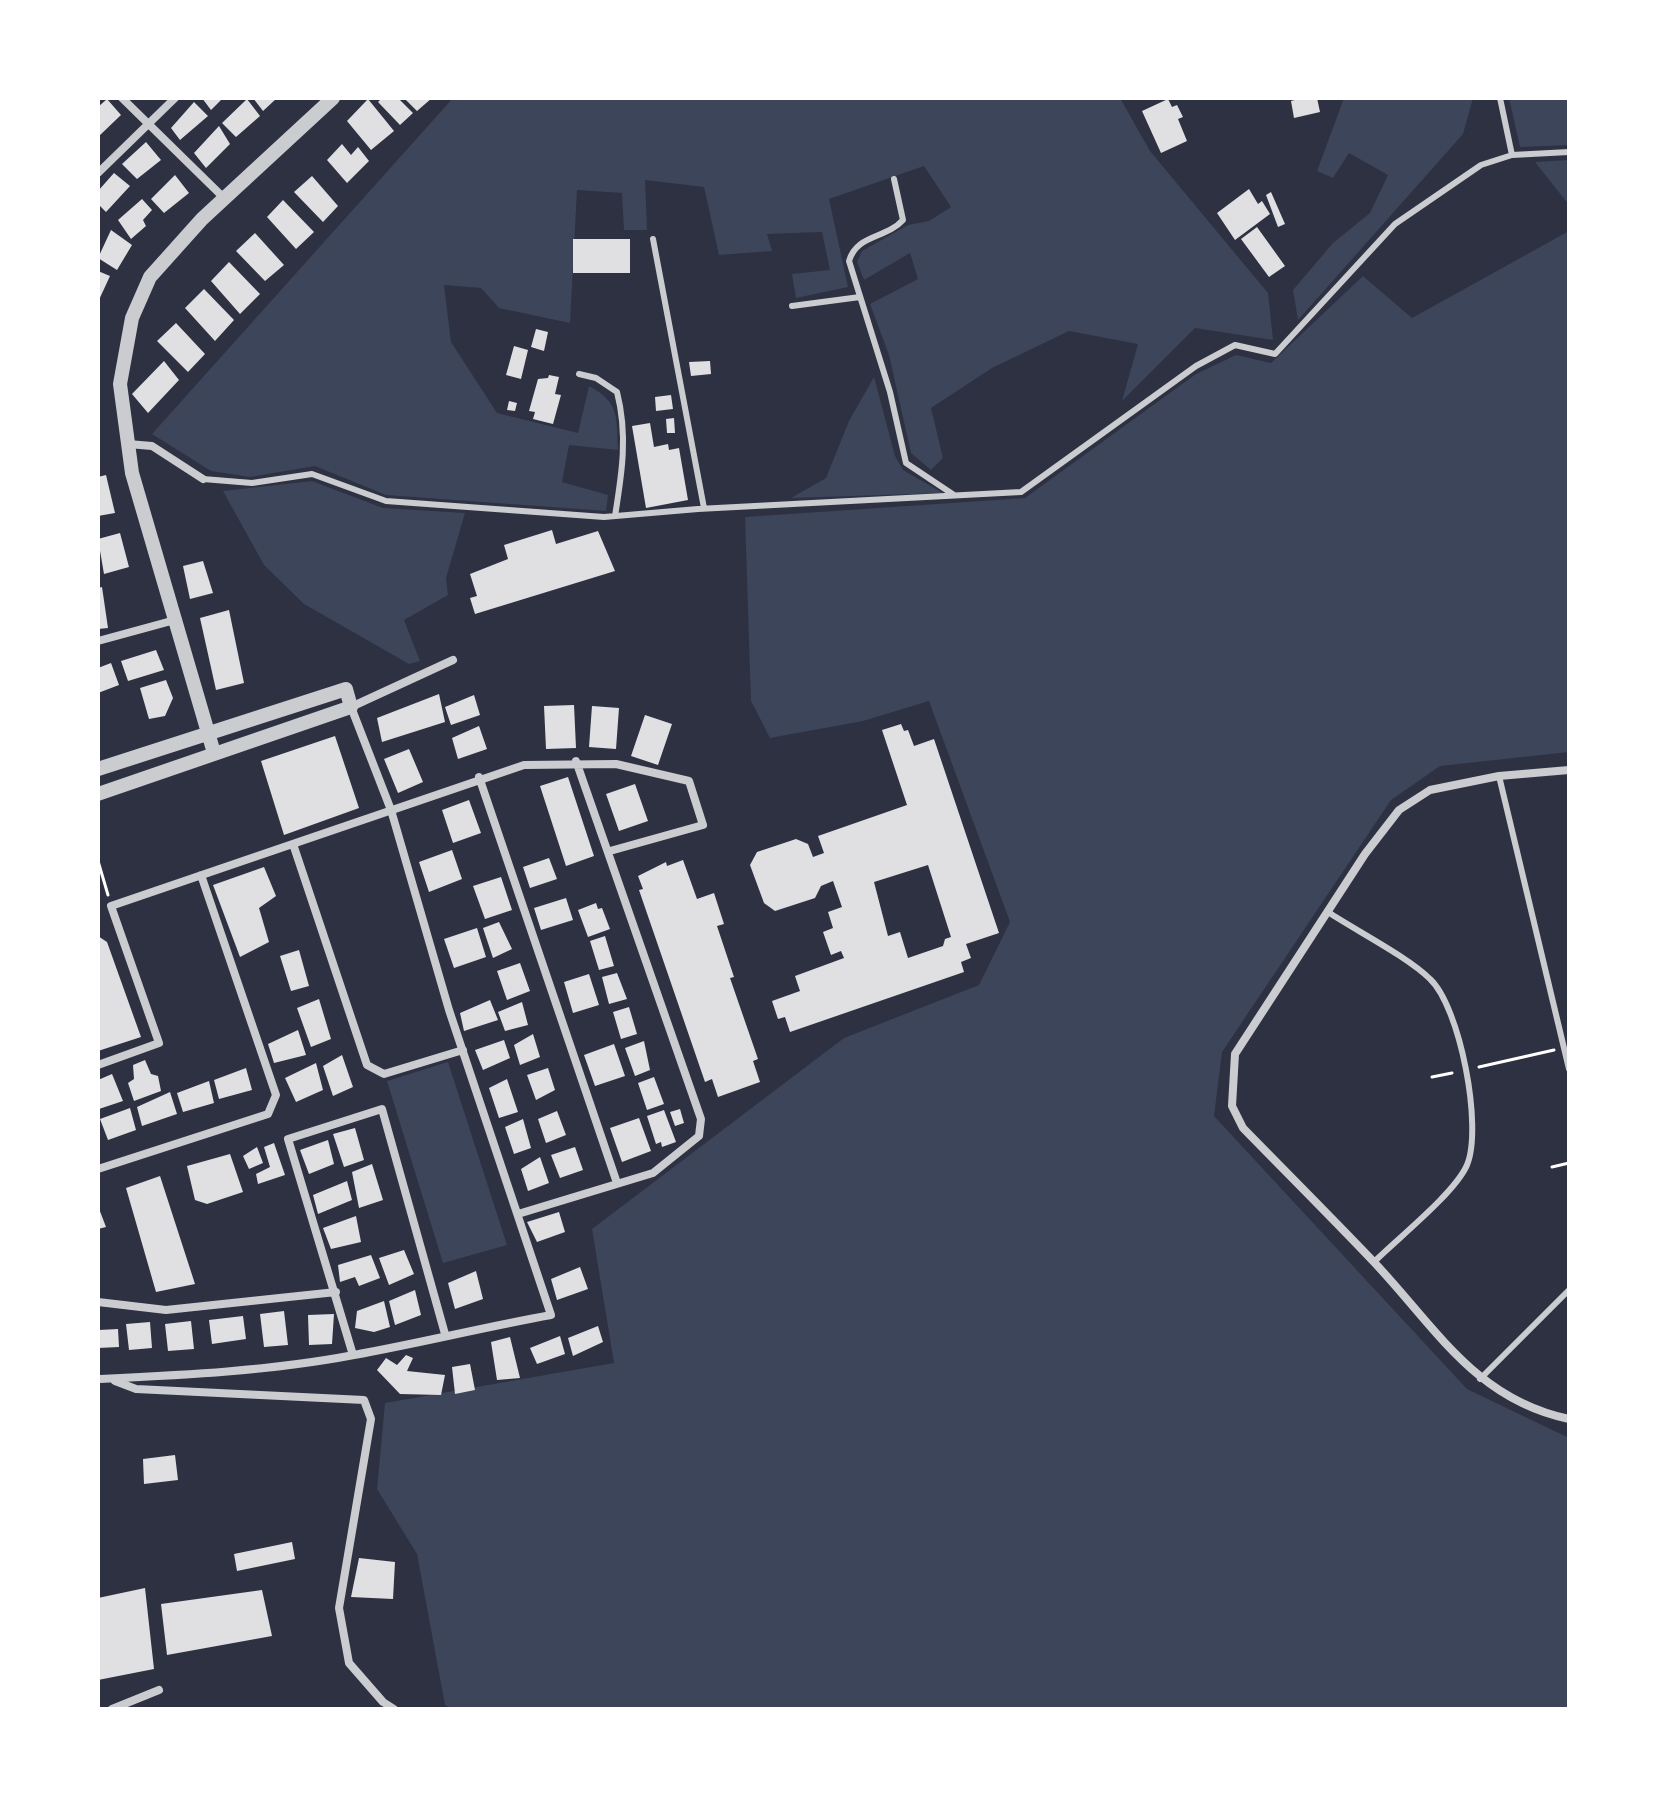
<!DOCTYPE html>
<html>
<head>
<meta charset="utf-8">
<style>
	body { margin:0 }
	#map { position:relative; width:1667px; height:1807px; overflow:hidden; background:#2d3142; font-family:Montserrat,sans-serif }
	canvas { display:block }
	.frame { position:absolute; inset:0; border:100px solid #fff; pointer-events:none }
</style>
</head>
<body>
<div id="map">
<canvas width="1667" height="1807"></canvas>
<div class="frame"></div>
</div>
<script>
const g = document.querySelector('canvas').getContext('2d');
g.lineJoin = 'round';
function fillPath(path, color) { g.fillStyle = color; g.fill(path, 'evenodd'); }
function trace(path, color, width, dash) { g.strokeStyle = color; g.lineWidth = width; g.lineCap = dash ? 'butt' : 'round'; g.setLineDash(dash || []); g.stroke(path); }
const green = new Path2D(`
	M453 98H1120L1150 151 1268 293 1273 340 1195 328 1122 401 1138 344 1069 331 992 368 931 408 943 458 931 470 911 453 889 355 870 304 918 279 910 253 864 280 857 262 862 251 908 225 929 221 951 207 924 166 829 199 848 287 796 298 792 274 830 270 822 232 767 234 772 251 719 255 704 187 645 180 647 230H624L622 193 577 190 570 323 499 308 481 288 444 285 451 342 497 413 578 433 589 386C621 403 616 418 618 450L569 445 562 482 608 495 606 511 386 495 315 466 250 477 211 471 152 434Z
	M1344 98H1473L1463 134 1298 320 1293 290 1333 243 1370 213 1388 175 1349 153 1333 178 1317 171Z
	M1509 98H1569V145L1520 147Z
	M1569 160V205L1535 162Z
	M1569 231V752L1440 766 1391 800 1222 1052 1214 1116 1467 1389 1569 1438V1709H453L445 1705 417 1554 377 1489 385 1403 614 1363 592 1229 844 1038 979 985 1010 922 929 701 863 721 770 738 751 701 745 517 1025 498 1196 374 1236 355 1271 363 1363 276 1412 318Z
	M874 377 895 456 903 470 943 493 791 498 826 478 849 421Z
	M312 481 383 508 465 513 446 578 448 595 404 620 420 661 409 664 304 604 264 565 223 491Z
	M448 1062 507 1245 443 1263 387 1081Z`);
const building = new Path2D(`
	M202 98H223L211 110Z
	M253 98H277L263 111Z
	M382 98H398L413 113 400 125 378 102Z
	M404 98H432L417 111Z
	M1302 98H1317L1320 112 1294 118 1291 101Z
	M107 99 121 115 98 137V107Z
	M247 99 260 116 236 137 222 123Z
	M368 99 394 131 371 150 347 121Z
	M1168 99 1172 107 1177 105 1183 117 1178 119 1187 141 1161 153 1142 111Z
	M194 102 208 116 180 140 171 128Z
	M219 126 230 144 206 168 194 153Z
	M146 142 161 160 137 179 122 164Z
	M342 144 351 155 358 147 369 161 347 183 327 160Z
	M114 173 130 186 106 212 98 204V191Z
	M175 175 189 193 164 213 151 199Z
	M312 176 338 206 323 222 294 192Z
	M1249 189 1258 204 1262 201 1270 214 1235 240 1217 213Z
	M1271 192 1285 224 1278 227 1266 195Z
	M142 199 152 210 143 220 146 226 131 239 118 220Z
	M283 200 314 232 296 249 267 217Z
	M1257 227 1285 266 1269 277 1241 239Z
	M111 230 132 245 117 270 98 258Z
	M255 233 284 265 265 281 236 251Z
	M573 239H630V273H573Z
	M229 262 260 294 240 314 211 281Z
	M98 271 110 276 98 302Z
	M204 289 234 320 215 341 185 308Z
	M176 323 205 354 188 372 157 341Z
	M536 329 548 332 544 351 531 347Z
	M514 346 528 350 521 379 506 375Z
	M164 361 179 380 148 413 132 394Z
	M710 361 711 374 691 376 689 362Z
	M549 375 559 377 555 394 561 395 553 424 533 419 535 412 529 411 538 379 548 378Z
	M671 395 673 409 656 411 655 397Z
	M509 401 517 403 515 411 507 410Z
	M674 418 675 433H667L666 419Z
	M650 423 654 447 668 444 669 450 679 448 688 500 646 508 632 426Z
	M106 475 115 513 98 516V477Z
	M552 530 556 544 598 531 615 571 475 614 470 598 477 596 470 574 508 559 504 545Z
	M120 533 129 567 104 574 98 539Z
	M203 561 213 593 190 599 183 566Z
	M102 587 108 628 98 629V588Z
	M229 610 244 683 216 690 200 618Z
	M156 650 164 670 128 681 121 661Z
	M111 663 119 685 98 693V668Z
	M166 680 173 698 165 716 149 719 140 688Z
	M439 694 445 722 382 742 377 718Z
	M474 695 480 715 451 725 445 707Z
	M574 705 576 748 546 749 544 706Z
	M592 706 619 708 616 749 589 747Z
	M645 715 672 724 658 765 631 756Z
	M901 724 904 731 908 730 914 746 934 739 999 933 966 944 971 958 961 962 964 972 790 1032 785 1017 778 1019 772 1001 800 991 795 976 844 958 841 951 831 955 823 932 833 928 828 912 842 907 833 881 821 886 815 898 775 911 764 903 750 865 757 852 796 839 808 844 813 857 824 853 818 836 907 805 882 730ZM928 865 951 937 945 939 943 946 908 958 900 932 888 936 874 882Z
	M479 726 487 749 458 759 452 738Z
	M335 736 359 808 284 835 261 761Z
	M409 749 423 782 398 793 384 759Z
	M568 777 594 856 566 866 540 786Z
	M635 784 648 821 619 831 606 794Z
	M469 800 481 833 453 843 442 810Z
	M452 850 462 879 429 892 419 862Z
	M549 858 557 879 530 888 523 867Z
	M683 860 697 899 714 893 724 924 717 926 734 977 730 978 758 1059 753 1061 760 1082 718 1097 712 1079 705 1082 639 890 643 889 638 876 666 862 667 866Z
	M264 867 276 896 259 908 269 942 240 957 213 885Z
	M501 877 512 910 485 919 473 886Z
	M566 898 573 920 541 930 534 908Z
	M596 903 598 909 602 908 610 929 588 937 578 910Z
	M499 922 512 949 493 958 483 928Z
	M477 928 486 957 454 968 444 939Z
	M98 936 107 942 141 1037 98 1051Z
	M605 936 614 966 599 970 590 941Z
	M299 950 309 986 291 991 280 956Z
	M520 963 530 991 507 1000 497 971Z
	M617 973 627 999 609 1004 602 977Z
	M589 974 599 1005 573 1013 564 982Z
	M319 999 331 1039 311 1047 297 1008Z
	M490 1000 498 1020 464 1031 460 1013Z
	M522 1002 528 1025 505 1031 498 1012Z
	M629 1007 637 1034 621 1039 613 1012Z
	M298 1030 306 1055 274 1063 268 1044Z
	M533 1034 540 1057 520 1065 514 1045Z
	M504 1040 510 1058 483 1070 475 1050Z
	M644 1041 650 1070 635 1076 625 1048Z
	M614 1044 625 1076 595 1086 584 1055Z
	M342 1055 353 1087 333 1096 323 1066Z
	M145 1060 151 1074 158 1076 161 1091 134 1101 128 1083 134 1079 133 1065Z
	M316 1063 323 1090 296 1102 285 1078Z
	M246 1068 252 1090 219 1099 214 1080Z
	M548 1068 555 1090 536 1100 527 1075Z
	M112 1074 123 1101 99 1109 98 1080Z
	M654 1077 664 1104 647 1110 638 1083Z
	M507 1079 518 1112 499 1118 489 1088Z
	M209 1081 214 1103 183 1112 177 1093Z
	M170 1092 177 1114 142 1126 137 1107Z
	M130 1108 136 1130 108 1140 100 1119Z
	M680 1109 684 1123 675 1126 670 1112Z
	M664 1110 676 1142 662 1147 661 1142 656 1144 647 1116Z
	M557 1111 566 1135 546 1143 538 1119Z
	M639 1118 651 1151 622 1162 610 1128Z
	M523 1119 531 1148 514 1154 505 1127Z
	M355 1128 364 1160 344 1167 333 1134Z
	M328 1140 334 1164 309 1174 300 1150Z
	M274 1143 285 1175 258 1184 256 1174 270 1167 264 1147Z
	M257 1147 263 1163 249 1169 243 1156Z
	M575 1147 583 1170 560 1178 551 1155Z
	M230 1154 243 1192 207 1204 195 1200 187 1166Z
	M540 1157 549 1183 528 1191 521 1169Z
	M372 1164 383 1200 359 1208 352 1172Z
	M160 1176 195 1284 156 1292 126 1188Z
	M347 1181 352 1200 318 1214 313 1195Z
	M98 1206 106 1227 98 1229Z
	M559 1212 565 1232 537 1242 527 1222Z
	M356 1216 361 1242 331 1249 323 1228Z
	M404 1250 414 1274 389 1285 379 1258Z
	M371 1255 380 1278 359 1286 355 1277 340 1282 338 1265Z
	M580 1267 588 1289 557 1300 551 1279Z
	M476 1271 483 1299 455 1309 448 1283Z
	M415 1290 421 1315 395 1325 389 1301Z
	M384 1301 390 1327 374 1332 355 1328 357 1311Z
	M284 1311 288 1345 264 1347 260 1314Z
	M334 1314 332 1344 309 1345 308 1315Z
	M243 1316 246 1339 212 1344 209 1320Z
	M191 1321 194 1349 168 1351 165 1324Z
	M150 1322 152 1348 129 1350 126 1324Z
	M598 1326 603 1342 573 1356 568 1338Z
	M118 1329 119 1347 98 1348 99 1330Z
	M560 1336 565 1354 537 1364 530 1348Z
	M510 1337 520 1378 497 1380 491 1342Z
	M406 1355 413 1358 407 1371 445 1375 441 1395 400 1394 377 1370 386 1358 397 1365Z
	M470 1364 475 1390 455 1394 452 1367Z
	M175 1455 178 1480 144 1484 143 1459Z
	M292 1542 295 1559 237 1571 234 1554Z
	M359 1558 395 1562 393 1599 351 1597Z
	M145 1588 154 1669 98 1680V1598Z
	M262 1590 272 1636 167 1655 161 1604Z`);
const path = new Path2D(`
	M98 861 108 895
	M1479 1067 1554 1050
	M1432 1077 1452 1073
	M1552 1167 1569 1163`);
const service = new Path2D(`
	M1500 98 1512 155
	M894 179 903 220C886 239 857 234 849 261L890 392 906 463 954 495
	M653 239 704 508
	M792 306 860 297
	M579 374 596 378 617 392C628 435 622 473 615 516
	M203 479 252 483 312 474 386 501 604 517 698 509 1021 492 1196 366 1235 345 1275 354 1395 224 1481 165 1512 155 1569 152
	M1499 776 1569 1069
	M1328 912C1355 930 1408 957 1430 979 1460 1007 1483 1127 1467 1165 1455 1193 1397 1239 1374 1262
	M1480 1379 1569 1290`);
const minor = new Path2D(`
	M122 98 224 198
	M98 173 175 98
	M128 444 152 446 203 479
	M98 641 175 620
	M1569 770 1499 776 1430 790 1399 810 1365 854 1235 1054 1232 1106 1243 1128C1286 1172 1330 1216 1372 1260 1435 1326 1474 1399 1569 1419
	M479 777 617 1183
	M293 844 367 1065 384 1074 463 1050
	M98 1065 159 1043 111 906 524 765 616 764 689 781 703 825 610 851
	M98 1169 268 1114 276 1095 201 875
	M518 1214 653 1173 699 1136 701 1119 576 761
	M98 1302 166 1310 336 1292
	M353 1355 288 1139 382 1109 445 1334
	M98 1379C183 1375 270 1371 354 1355 420 1343 485 1327 551 1315L449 1010 391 810 351 707 453 660
	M115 1381 136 1389 364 1400 371 1419 339 1608 349 1663 383 1702 394 1709
	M112 1709 159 1690`);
const tertiary = new Path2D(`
	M214 753 132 473 120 384 132 318 150 277 202 219 333 98
	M98 769 346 689 351 707 98 794`);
fillPath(green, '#3c4559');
fillPath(building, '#e0e0e3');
trace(path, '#fff', 3);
trace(service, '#caccd0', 6);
trace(minor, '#caccd0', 8);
trace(tertiary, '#caccd0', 14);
</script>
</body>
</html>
